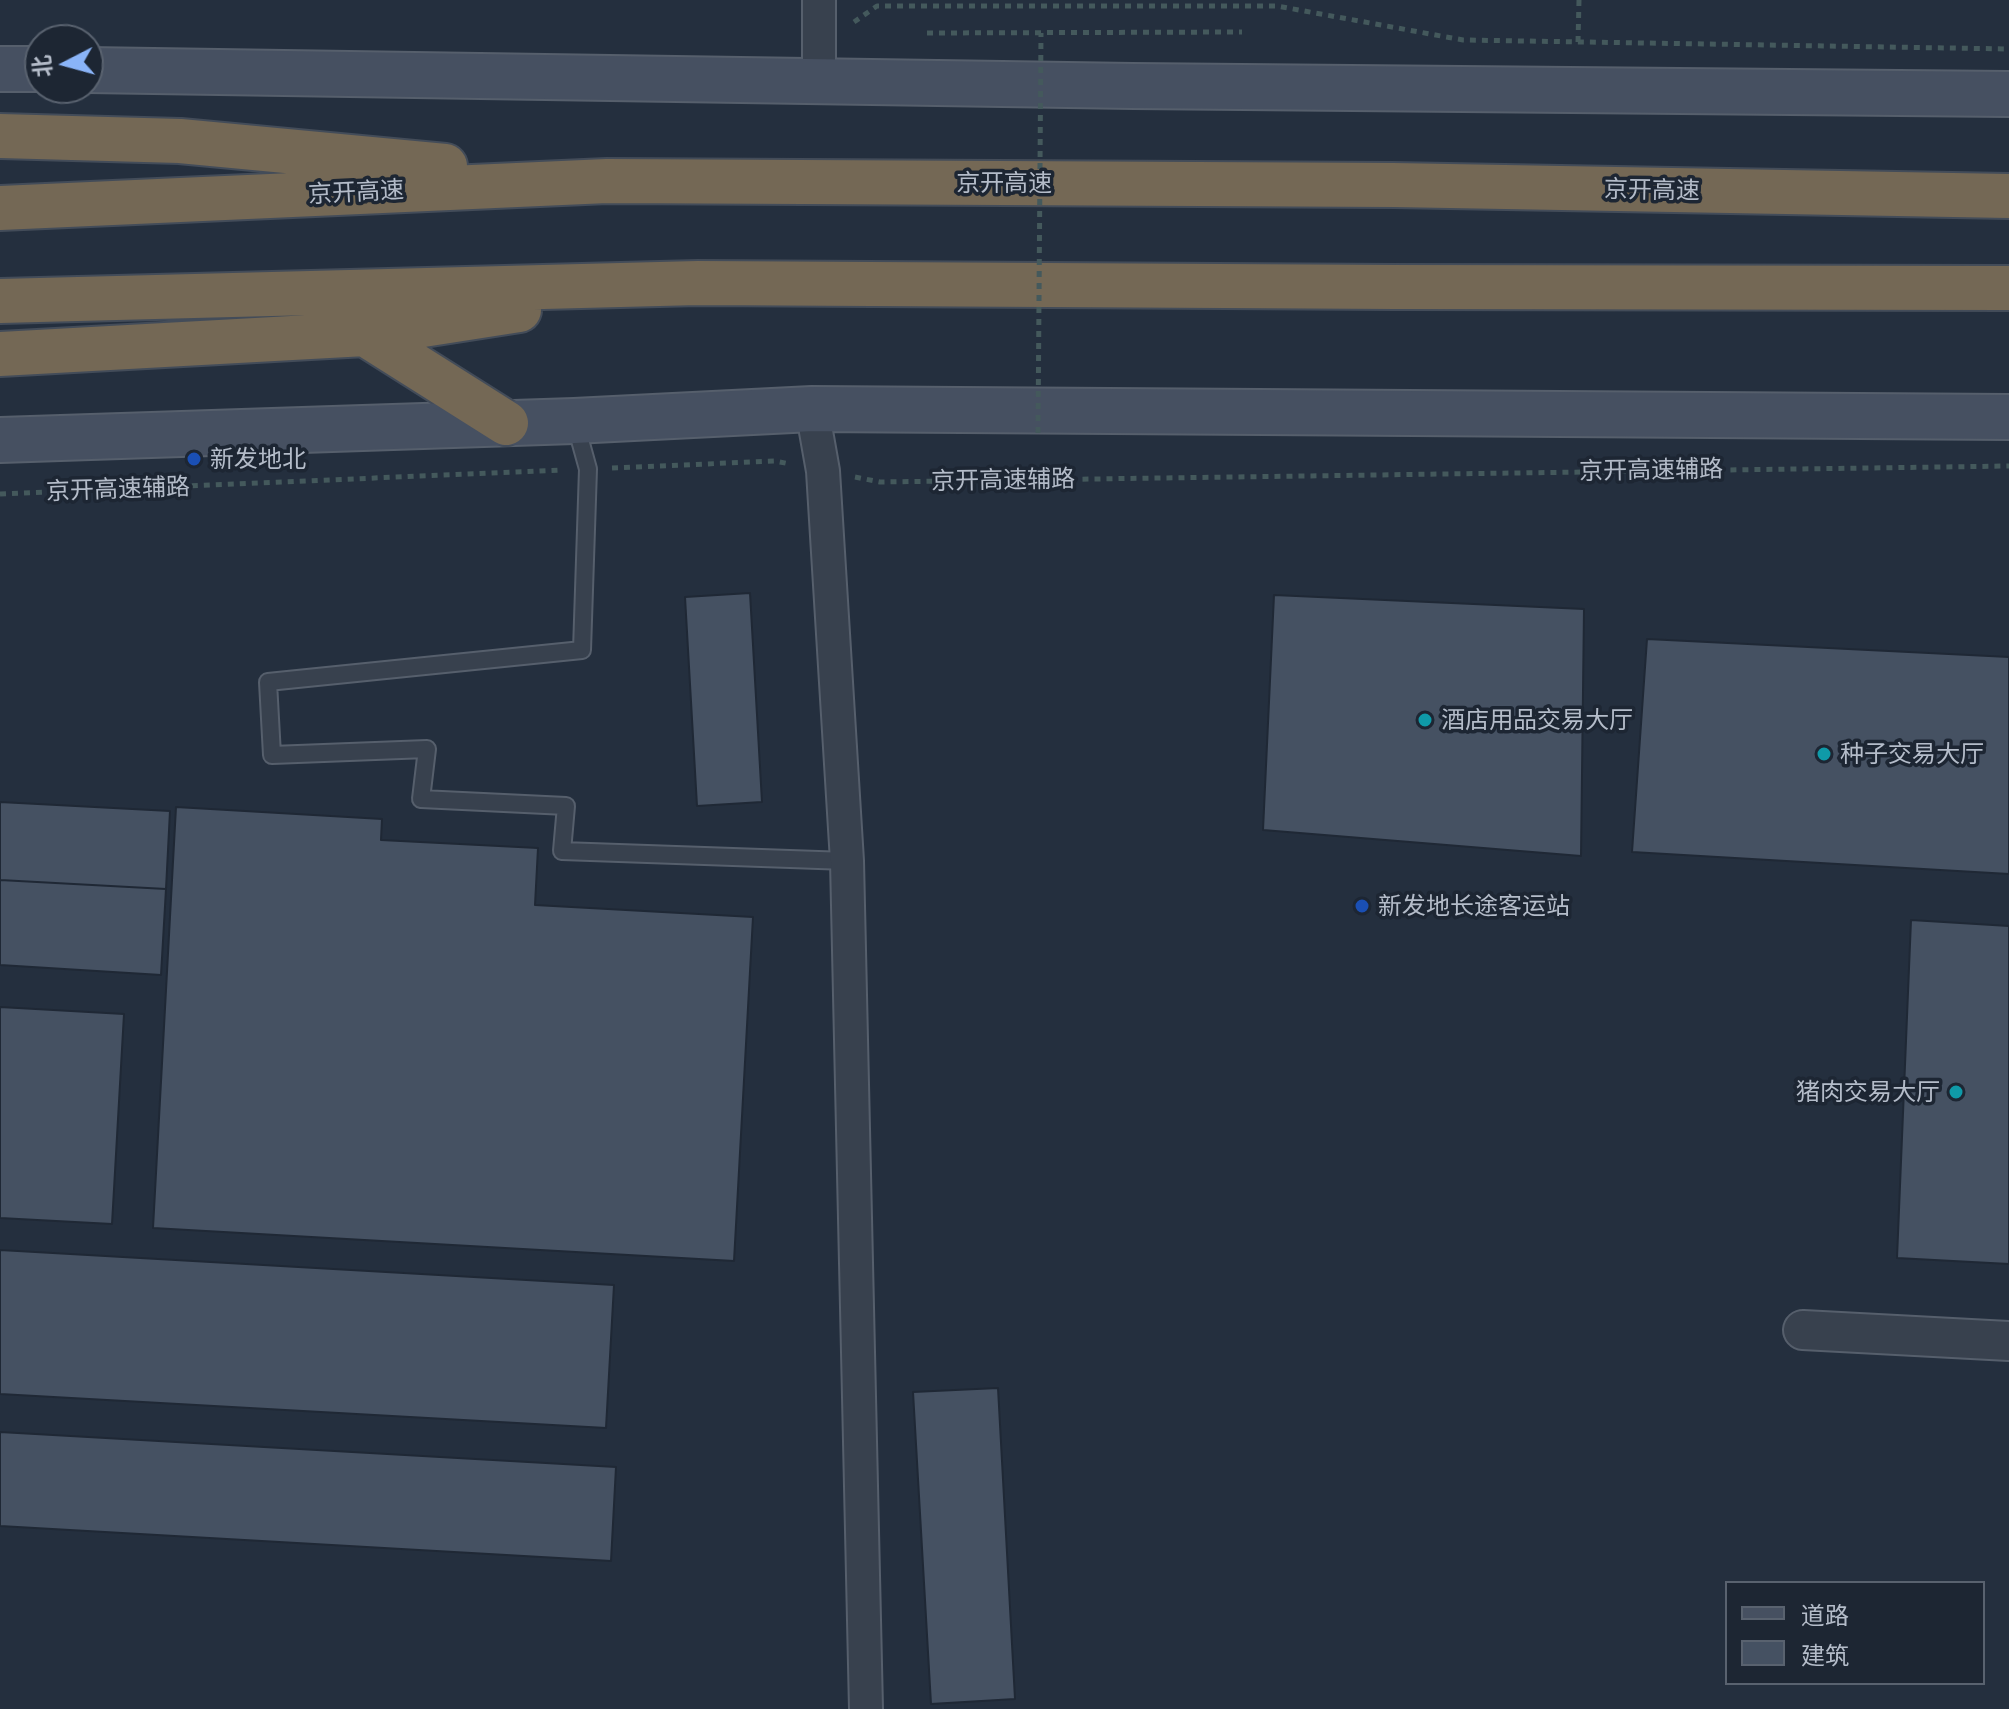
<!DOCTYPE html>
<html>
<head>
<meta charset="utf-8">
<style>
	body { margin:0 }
	#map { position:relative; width:2009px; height:1709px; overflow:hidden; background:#242f3e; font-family:Commissioner,"Noto Sans SC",sans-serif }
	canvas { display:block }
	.legend { position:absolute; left:1725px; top:1581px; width:260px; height:104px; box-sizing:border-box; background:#1d2633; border:2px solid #59626f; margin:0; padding:10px 14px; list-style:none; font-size:24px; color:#b4bcc9 }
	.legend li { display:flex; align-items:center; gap:16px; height:40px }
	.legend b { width:40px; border:2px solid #59626f }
	.north { position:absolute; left:24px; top:24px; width:80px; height:80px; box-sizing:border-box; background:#1d2633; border:2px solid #59626f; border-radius:50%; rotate:264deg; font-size:22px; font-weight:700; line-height:32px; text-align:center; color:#b4bcc9 }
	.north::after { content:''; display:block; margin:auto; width:28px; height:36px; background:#8ab4f8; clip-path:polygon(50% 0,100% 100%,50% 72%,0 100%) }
</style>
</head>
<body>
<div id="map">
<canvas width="2009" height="1709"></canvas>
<ul class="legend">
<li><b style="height:10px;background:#465061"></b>道路</li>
<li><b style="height:22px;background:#455162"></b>建筑</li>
</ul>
<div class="north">北</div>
</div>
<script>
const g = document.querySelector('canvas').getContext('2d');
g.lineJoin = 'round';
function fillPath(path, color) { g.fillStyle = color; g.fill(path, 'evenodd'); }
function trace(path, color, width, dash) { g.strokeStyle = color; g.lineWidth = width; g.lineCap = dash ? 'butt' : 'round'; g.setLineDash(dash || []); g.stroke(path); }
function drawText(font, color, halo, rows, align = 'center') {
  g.font = font + ' Commissioner,"Noto Sans SC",sans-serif'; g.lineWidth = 7; g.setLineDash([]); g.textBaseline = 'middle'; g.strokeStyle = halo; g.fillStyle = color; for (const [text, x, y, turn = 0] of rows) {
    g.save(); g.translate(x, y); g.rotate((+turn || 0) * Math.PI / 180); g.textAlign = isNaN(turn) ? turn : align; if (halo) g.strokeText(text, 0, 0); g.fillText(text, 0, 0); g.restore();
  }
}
const building = new Path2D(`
	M750 593 762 802 697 806 685 597Z
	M1274 595 1584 609 1581 856 1263 830Z
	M1647 639 2009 657V874L1632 852Z
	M0 802 170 811 166 889 0 880Z
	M176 807 382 819 381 840 538 848 535 905 753 917 734 1261 153 1228Z
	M0 880 166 889 161 975 0 965Z
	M1911 920 2009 926V1264L1897 1258Z
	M0 1007 124 1014 112 1224 0 1218Z
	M0 1250 614 1285 606 1428 0 1394Z
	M998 1388 1015 1699 931 1704 913 1392Z
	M0 1432 616 1467 611 1561 0 1526Z`);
const path = new Path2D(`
	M854 22 877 6H1277L1463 40 2009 49
	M927 33 1242 32
	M1578 42 1579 0
	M612 468 775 461 790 464
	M855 477 880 482 2009 466
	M0 494 562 470`);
const service = new Path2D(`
	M575 422 588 469 582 650 268 682 272 755 427 749 421 799 566 806 562 851 847 861`);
const minor = new Path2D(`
	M819 82V0
	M812 409 823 471 847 861 866 1709`);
const tertiary = new Path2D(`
	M1803 1330 2009 1341`);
const secondary = new Path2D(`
	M0 69H40
	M88 70 1133 86 2009 94
	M0 440 574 421 812 409 2009 417`);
const motorway = new Path2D(`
	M0 136 180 141 445 166
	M0 208 607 181 1393 185 2009 196
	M0 301 698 283 1396 287 2009 288
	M365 334 506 423
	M0 354 365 334 519 310`);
const pathBridge = new Path2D(`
	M1038 433 1041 33`);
const markers = [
	[194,459,8,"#1a4fb4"],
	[1425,720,8,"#0f9aa8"],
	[1824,754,8,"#0f9aa8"],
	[1362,906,8,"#1a4fb4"],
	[1956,1092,8,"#0f9aa8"]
];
const streetNames = [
	["京开高速",1004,183],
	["京开高速",1652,190,1],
	["京开高速",356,192,-3],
	["京开高速辅路",1651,470,-1],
	["京开高速辅路",1003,480,-1],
	["京开高速辅路",118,489,-2]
];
const poiNames = [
	["新发地北",210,459],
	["酒店用品交易大厅",1441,720],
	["种子交易大厅",1840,754],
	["新发地长途客运站",1378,906],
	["猪肉交易大厅",1940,1092,"right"]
];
fillPath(building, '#455162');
trace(building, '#1f2835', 2);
trace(service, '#565f6c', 20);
trace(minor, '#565f6c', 36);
trace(tertiary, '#565f6c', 42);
trace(secondary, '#565f6c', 48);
trace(motorway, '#434c59', 48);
trace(path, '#44595c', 5, [6, 6]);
trace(service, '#38414e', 16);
trace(minor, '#38414e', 32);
trace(tertiary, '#38414e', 38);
trace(secondary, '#465061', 44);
trace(motorway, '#746855', 44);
trace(pathBridge, '#44595c', 5, [6, 6]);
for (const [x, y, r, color] of markers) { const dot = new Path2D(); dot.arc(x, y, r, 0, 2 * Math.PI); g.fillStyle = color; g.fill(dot); trace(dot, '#1d2633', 3); }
drawText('24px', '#b4bcc9', '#1d2633', streetNames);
drawText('24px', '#b4bcc9', '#1d2633', poiNames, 'left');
</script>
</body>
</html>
